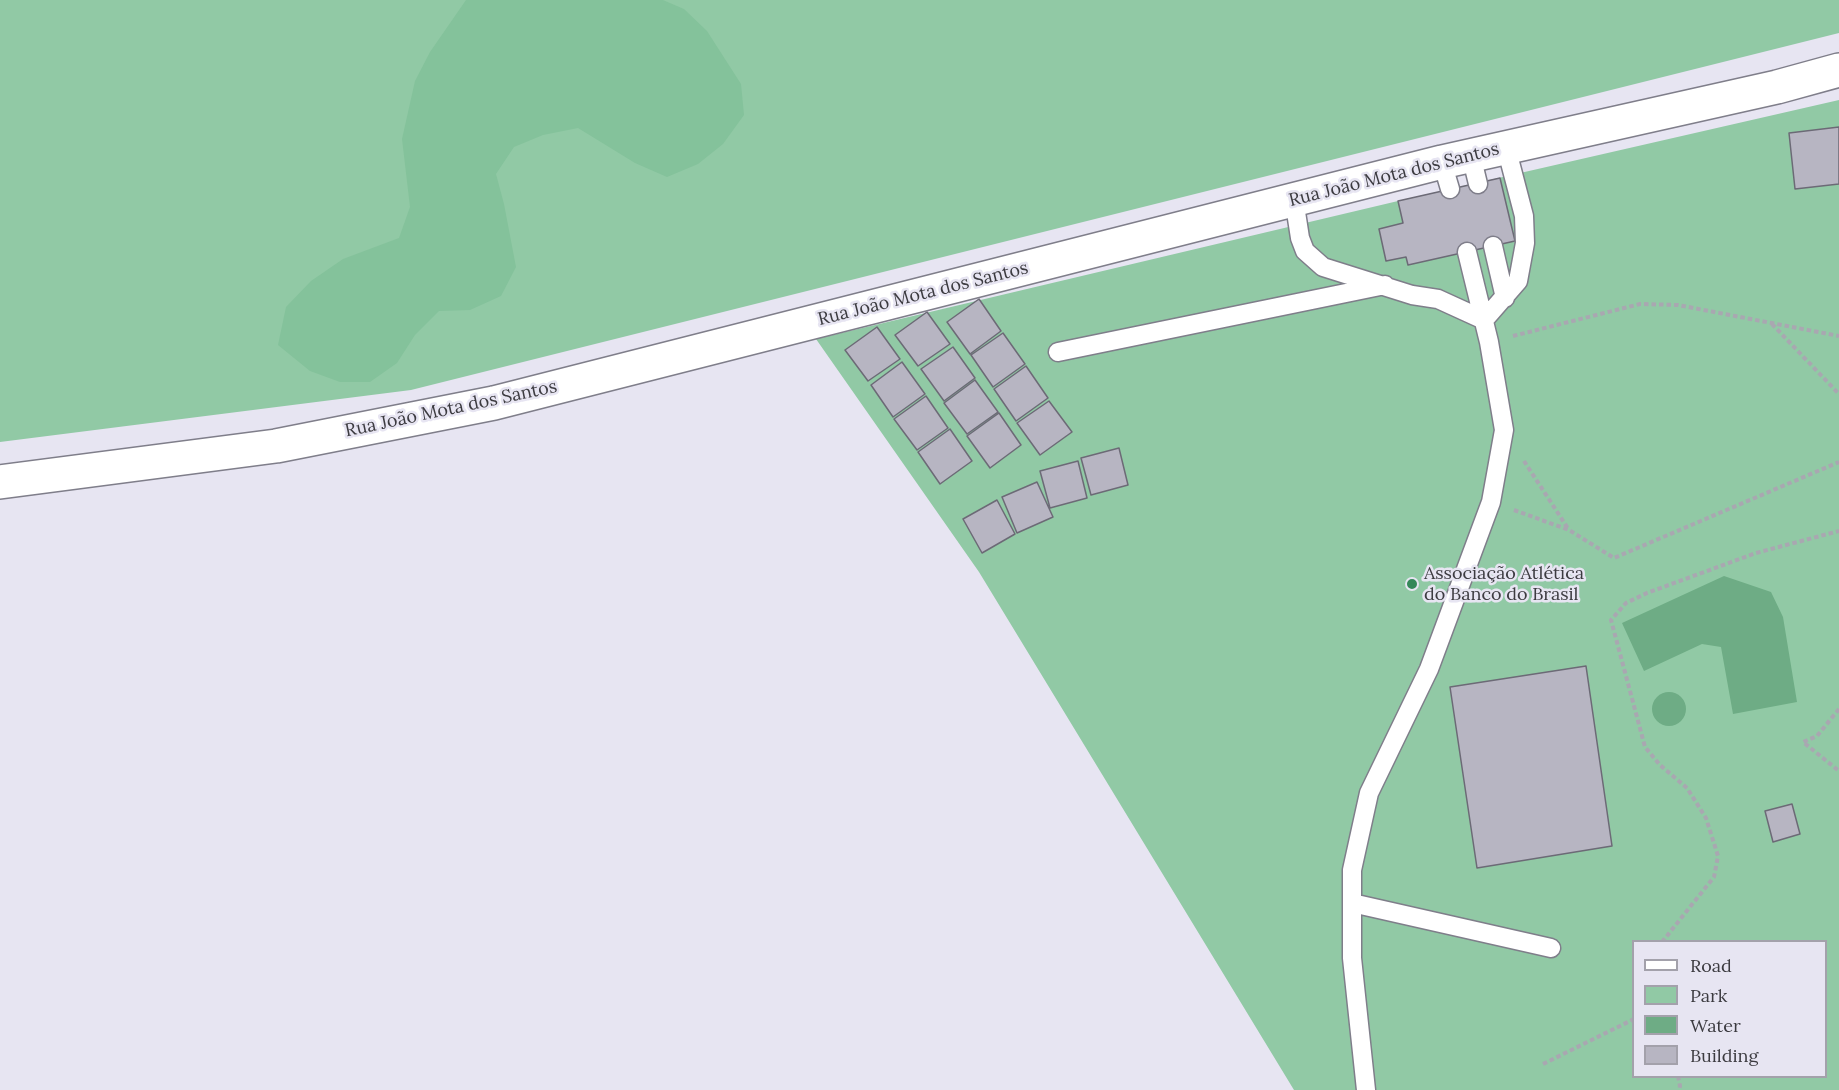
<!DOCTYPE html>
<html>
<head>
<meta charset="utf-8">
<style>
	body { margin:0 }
	#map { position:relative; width:1839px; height:1090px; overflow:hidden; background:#e7e5f2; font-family:Lora,serif }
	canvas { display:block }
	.legend { position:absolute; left:1632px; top:940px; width:195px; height:138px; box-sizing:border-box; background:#e7e5f2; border:2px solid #a3a1ab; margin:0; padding:8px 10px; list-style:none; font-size:18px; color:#3c3b40 }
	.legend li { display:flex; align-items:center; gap:12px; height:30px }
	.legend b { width:30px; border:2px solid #a3a1ab }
</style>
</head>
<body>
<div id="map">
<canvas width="1839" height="1090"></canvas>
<ul class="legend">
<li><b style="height:8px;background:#fff"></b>Road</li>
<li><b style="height:16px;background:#91c9a5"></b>Park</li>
<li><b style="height:16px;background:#6eac85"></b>Water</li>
<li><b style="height:16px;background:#b7b5c2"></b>Building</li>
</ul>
</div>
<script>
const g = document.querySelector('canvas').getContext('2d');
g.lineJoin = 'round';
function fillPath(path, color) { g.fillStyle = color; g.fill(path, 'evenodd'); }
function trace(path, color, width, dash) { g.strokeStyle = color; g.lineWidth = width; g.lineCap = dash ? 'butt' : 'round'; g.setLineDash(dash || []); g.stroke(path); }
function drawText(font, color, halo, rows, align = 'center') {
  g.font = font + ' Lora,serif'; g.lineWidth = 5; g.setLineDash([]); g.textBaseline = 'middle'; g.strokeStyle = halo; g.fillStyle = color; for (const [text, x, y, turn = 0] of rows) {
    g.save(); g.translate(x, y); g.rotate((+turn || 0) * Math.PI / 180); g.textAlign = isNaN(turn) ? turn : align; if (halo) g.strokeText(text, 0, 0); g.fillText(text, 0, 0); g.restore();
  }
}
const green = new Path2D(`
	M0 0H1839V33L411 390 0 442Z
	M1839 100V1090H1294L979 572 816 339 1398 201ZM1634 942H1826V1076H1634Z`);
const forest = new Path2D(`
	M466 0H663L684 9 707 31 741 84 744 115 723 144 698 164 667 177 635 163 578 128 543 135 514 147 496 174 504 204 516 267 501 296 470 310 439 311 415 335 397 363 370 382H340L310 371 278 345 286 307 311 281 343 259 399 238 410 207 402 139 415 81 430 52Z`);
const water = new Path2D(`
	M1724 576 1771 592 1783 617 1797 702 1733 714 1721 647 1702 644 1644 671 1622 623Z
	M1652 709a17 17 0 1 1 34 0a17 17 0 1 1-34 0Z`);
const building = new Path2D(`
	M1839 127V184L1795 189 1789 133Z
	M1500 178 1515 241 1408 265 1406 257 1386 261 1379 229 1403 223 1398 201Z
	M979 299 1001 331 970 354 947 322Z
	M927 312 950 344 918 366 895 335Z
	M877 327 900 359 868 381 845 350Z
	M1003 333 1025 364 993 387 971 355Z
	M953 347 975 378 944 401 921 369Z
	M902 362 925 394 893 417 871 385Z
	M1026 366 1048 398 1016 421 994 389Z
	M975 380 998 412 967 434 944 403Z
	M926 396 948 428 917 450 894 419Z
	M1049 401 1072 432 1040 455 1017 423Z
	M999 413 1021 445 990 468 967 436Z
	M950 429 972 461 940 484 918 452Z
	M1119 448 1128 485 1091 495 1081 458Z
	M1078 461 1087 498 1050 508 1040 471Z
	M1037 482 1053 517 1017 533 1002 497Z
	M997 500 1015 534 982 553 963 519Z
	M1586 666 1612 846 1477 868 1450 687Z
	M1792 804 1800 834 1773 842 1765 811Z`);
const path = new Path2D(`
	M1772 324 1839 394
	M1513 336 1640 304 1678 305 1839 336
	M1524 461 1569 530
	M1514 510 1569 530 1614 558 1839 462
	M1839 709 1817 736 1803 742 1839 771
	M1662 942 1714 877 1718 856 1706 818 1687 788 1660 765 1645 747 1611 620 1626 603 1647 593 1756 553 1839 531
	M1543 1064 1634 1019
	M1678 1076 1680 1086 1679 1090`);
const lane = new Path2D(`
	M1471 155 1478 184
	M1442 162 1450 189
	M1294 199 1300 238 1305 251 1323 267 1412 295 1438 299 1484 320
	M1493 246 1505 298
	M1484 320 1518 281 1525 243 1524 216 1506 147
	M1058 352 1385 285
	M1352 903 1551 948
	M1366 1090 1352 958V870L1369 793 1429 669 1491 502 1504 430 1489 342 1467 252`);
const street = new Path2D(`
	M0 482 276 446 494 403 1442 162 1777 87 1839 70`);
const markers = [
	[1412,584,6,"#358859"]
];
const streetNames = [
	["Rua João Mota dos Santos",1394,175,-14],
	["Rua João Mota dos Santos",923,294,-14],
	["Rua João Mota dos Santos",451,409,-12]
];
const poiNames = [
	["Associação Atlética",1424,574],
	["do Banco do Brasil",1424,595]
];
fillPath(green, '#91c9a5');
fillPath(forest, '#84c29b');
fillPath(water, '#6eac85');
fillPath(building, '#b7b5c2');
trace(building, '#6c6a76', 1.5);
trace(lane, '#7f7e8a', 21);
trace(street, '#7f7e8a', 36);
trace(path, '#a9a7b1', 4, [4.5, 3]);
trace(lane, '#fff', 18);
trace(street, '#fff', 33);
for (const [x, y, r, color] of markers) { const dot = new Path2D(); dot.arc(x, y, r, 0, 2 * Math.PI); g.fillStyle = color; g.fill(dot); trace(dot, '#e7e5f2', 2); }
drawText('18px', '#3c3b40', '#e7e5f2', streetNames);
drawText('18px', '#3c3b40', '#e7e5f2', poiNames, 'left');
</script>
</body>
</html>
